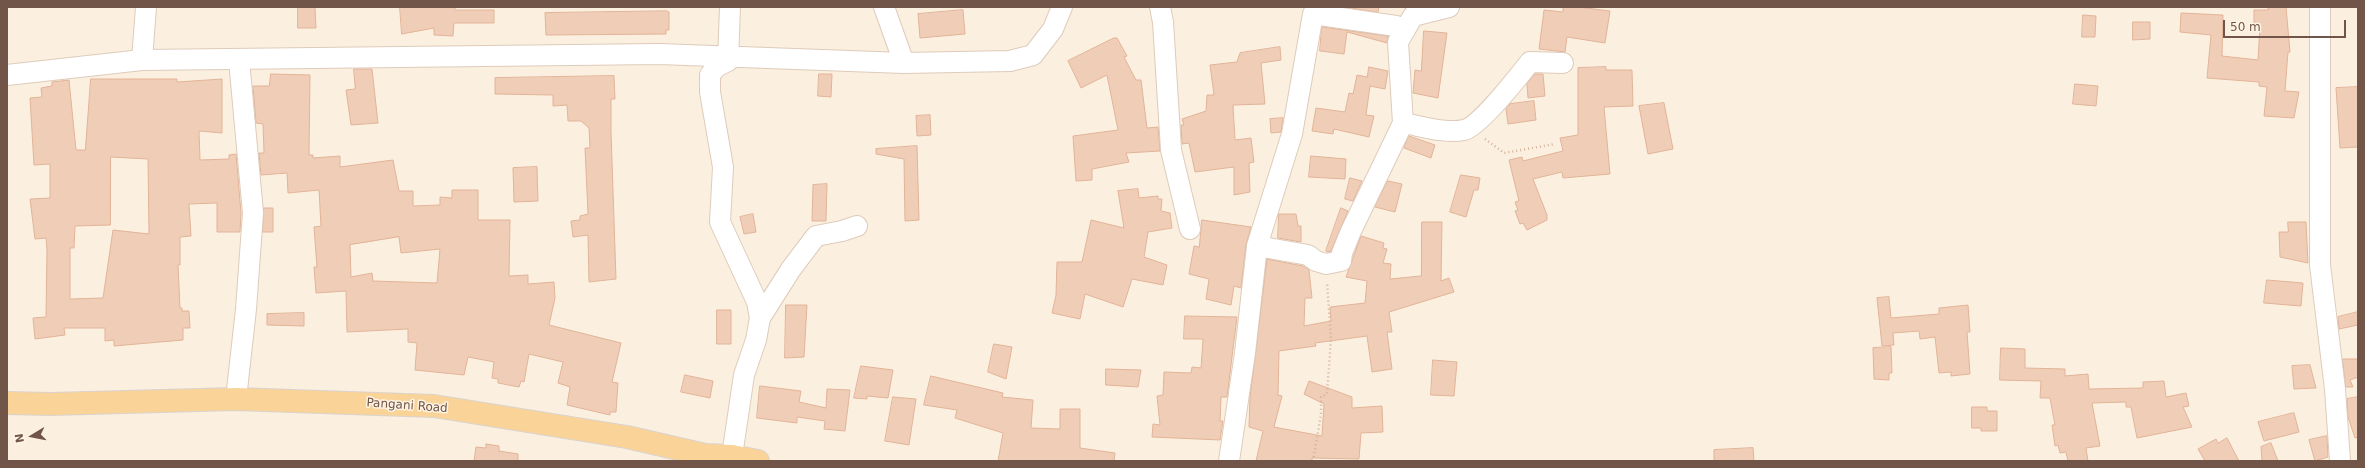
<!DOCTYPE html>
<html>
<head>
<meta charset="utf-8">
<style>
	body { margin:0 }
	#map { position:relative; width:2365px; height:468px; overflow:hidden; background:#fbf0df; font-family:"DejaVu Sans",sans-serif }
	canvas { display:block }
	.frame { position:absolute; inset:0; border:8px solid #705548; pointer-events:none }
	.north { position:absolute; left:12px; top:416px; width:40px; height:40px; -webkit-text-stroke:3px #fff4e4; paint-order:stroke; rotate:260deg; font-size:11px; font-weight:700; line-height:16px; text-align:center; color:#705548 }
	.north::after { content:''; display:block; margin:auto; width:14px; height:18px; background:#705548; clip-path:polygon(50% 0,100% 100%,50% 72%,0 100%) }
	.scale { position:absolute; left:2223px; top:20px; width:123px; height:18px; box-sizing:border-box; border:2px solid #705548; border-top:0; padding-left:5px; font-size:12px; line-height:14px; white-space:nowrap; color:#705548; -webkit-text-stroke:3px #fff4e4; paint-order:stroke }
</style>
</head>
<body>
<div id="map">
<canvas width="2365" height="468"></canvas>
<div class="frame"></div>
<div class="north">N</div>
<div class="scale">50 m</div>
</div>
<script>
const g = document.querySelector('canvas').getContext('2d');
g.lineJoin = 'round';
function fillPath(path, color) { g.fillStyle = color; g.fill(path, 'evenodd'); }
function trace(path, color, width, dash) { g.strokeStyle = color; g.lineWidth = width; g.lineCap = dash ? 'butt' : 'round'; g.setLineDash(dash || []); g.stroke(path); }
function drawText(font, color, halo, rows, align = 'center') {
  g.font = font + ' "DejaVu Sans",sans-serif'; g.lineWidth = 3; g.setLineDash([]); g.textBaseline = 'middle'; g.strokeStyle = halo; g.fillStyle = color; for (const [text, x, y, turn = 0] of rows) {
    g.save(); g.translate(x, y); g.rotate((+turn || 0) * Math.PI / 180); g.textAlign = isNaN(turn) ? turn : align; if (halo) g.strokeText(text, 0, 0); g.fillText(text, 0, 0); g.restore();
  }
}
const building = new Path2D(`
	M298 7H315L316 28H298Z
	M400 7H455V10H494V23H454L453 36 434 35V28L402 34Z
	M1345 7H1379L1378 12Z
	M1578 7 1610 11 1605 43 1567 37 1565 52 1539 49 1544 10 1563 12V8Z
	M2268 7H2286L2290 52H2288L2285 91 2299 92 2294 118 2264 116 2267 87 2259 86V82L2207 78 2211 35 2180 32 2181 13 2223 15 2222 56 2258 60 2260 25H2254V10H2268Z
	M963 10 965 34 920 38 918 14Z
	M667 11 669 12V30H666V34L546 35 545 13Z
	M2083 15 2096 16 2095 37H2082Z
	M2133 22H2150V39L2133 40Z
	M1322 27 1388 36 1387 43 1347 32 1344 54 1320 51Z
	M1424 31 1447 33 1438 98 1413 93 1415 70 1421 71Z
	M1114 38H1117L1127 56 1124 57 1136 80H1141L1147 128 1158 127 1160 151 1126 153 1129 162 1092 169V180L1076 181 1073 136 1118 130 1107 75 1081 88 1068 61Z
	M1280 47 1281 60 1261 63 1265 104 1233 105 1235 140 1251 138 1254 162 1249 163 1250 192 1234 195V167L1195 172 1189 143 1182 144 1181 125H1184L1182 119 1206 111 1207 95H1214L1210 65 1237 62 1240 53Z
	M1369 67 1388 71 1385 89 1370 86 1366 115 1374 116 1369 137 1334 129 1333 134 1312 131 1316 108 1345 112 1349 93 1353 94 1357 75 1367 77Z
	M1606 67V70H1632L1633 106 1604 107 1610 174 1563 178 1562 172 1533 179 1547 215V220L1527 230 1523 223 1520 224 1515 211 1518 210 1515 202 1519 201 1509 160 1522 157 1523 161 1563 151 1560 138 1578 135V68Z
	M354 69H372L378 123 351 125 346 90 355 89Z
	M271 74 310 75 309 155H313V158L340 156V167L393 160 399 191H413V206L440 205V197L452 198V190H478V220H510L509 276 528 275V284L554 282 555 298 549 325 621 343 612 382 618 383 616 412H610V415L567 405 570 387 558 383 563 362 529 354 524 382 521 381 519 387 498 383V379L492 378 494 362 468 357 464 375 415 370 417 343 408 342V329L347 332 346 291 316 293 314 267H317L314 227 321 226 319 190 288 193 287 173 261 175 259 153H264L263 124 256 123 253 86H269ZM399 237 401 253 440 249 437 283 373 281 372 273 351 277 350 245Z
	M819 74H832L831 97 818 96Z
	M1535 74H1543L1545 96 1528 98 1527 84Z
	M614 76 615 99H611V132L616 279 589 282 588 235 573 237 571 221 580 220V216L588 214 585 148H590L589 128 581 121H568L567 105 553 106V95L495 94V78Z
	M91 79H177V82L222 79V133L199 131 200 160 229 159V155L236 154 241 213 240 232H217V203L189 204 191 236 180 237V265H178L180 308H182V311H189L190 328H183V340L114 346V340L105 341V328H64L65 335 35 339 33 318 46 317 47 250 46 238 35 239 30 199 50 198V164L34 165 30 98 42 97 41 88 52 86V82L69 80 76 150H85ZM111 157 148 159 149 234 113 230 103 298 70 299V248H74L75 226 110 225Z
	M2075 84 2098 86 2096 106 2073 104Z
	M2358 87V147L2340 148 2336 88Z
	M1534 101 1536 120 1508 124 1506 109 1510 104Z
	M1664 103 1673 149 1648 154 1639 106Z
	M930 115 931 135 917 136 916 116Z
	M1283 118 1281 132 1271 133 1270 119Z
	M1409 136 1435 145 1431 158 1404 148Z
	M917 146 919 220 905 221 904 159 876 154V149Z
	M1311 156 1346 159 1345 179 1309 177Z
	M537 167 538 201 514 202 513 168Z
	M1461 175 1480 178 1478 190H1474L1466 217 1450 212Z
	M1350 178 1362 181 1353 201 1345 199Z
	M1388 181 1402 184 1395 212 1375 207Z
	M827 184 826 221H812L813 185Z
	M1138 189 1139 198 1158 196V199H1162L1161 211 1170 213 1172 228 1148 232 1144 257 1167 265 1163 285 1132 279 1123 307 1085 294 1080 319 1052 313 1056 295 1057 262H1082L1091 220 1124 228 1118 191Z
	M264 208H273V232H263Z
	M1341 208 1348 211 1331 251 1328 252 1326 251Z
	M753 214 756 232 744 234 740 217Z
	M1279 214H1296L1298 226H1301V242L1278 238Z
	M1202 220 1251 227 1246 245 1241 288 1234 286 1231 305 1206 299 1209 279 1189 274 1194 246 1199 247Z
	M1422 222H1442L1441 281 1449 278 1454 292 1389 312 1392 332H1387L1392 369 1372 372 1367 336 1315 343 1316 346 1279 351 1278 395 1282 396 1274 427 1322 436 1324 404 1304 394 1309 381 1352 397V408L1382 406 1383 432 1361 433 1359 459 1312 458V461H1256L1263 431 1249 427 1250 397 1267 259 1303 266 1309 270 1312 298H1305L1304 326 1331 321 1330 307 1365 303 1367 281 1346 277 1361 236 1384 243 1383 248 1387 249 1383 263 1391 264 1390 279 1421 276Z
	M2288 222H2306L2308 263 2280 257 2279 232H2288Z
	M2267 280 2303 283 2301 306 2264 303Z
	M1889 297 1891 318 1939 314V308L1968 305 1970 332H1967L1970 374 1951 376V372L1939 373 1935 337 1920 339 1919 331 1893 333 1894 345 1882 346 1877 298Z
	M786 305H807L804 357 785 358Z
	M717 310H731V344H717Z
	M2358 312V325L2339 329 2338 317Z
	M304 313V326L267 325V314Z
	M1185 316 1237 317 1227 397H1221L1220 421H1223L1220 440 1152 437 1153 424 1160 425 1157 396 1163 395 1164 372 1191 373 1192 367 1201 368 1203 339H1184Z
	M994 344 1012 347 1006 379 988 372Z
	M1891 347 1892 373H1889V380L1874 379 1873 348Z
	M2001 348 2025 349V368L2065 369V376L2088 374 2089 389 2143 388V382L2164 381 2166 397 2186 393 2189 406 2183 407 2192 427 2137 438 2131 407H2126V402L2092 403 2100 446 2086 448 2088 461H2068L2066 452 2060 453 2058 445 2055 446 2052 425H2055L2050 398H2040L2041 381 2000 380Z
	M2343 359H2358V377L2350 380 2353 387H2346Z
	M1433 360 1457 362 1454 396 1431 395Z
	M2310 365 2316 388 2294 389 2292 366Z
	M861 366 893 370 888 398 867 396V399L854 398Z
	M1106 369 1141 370 1138 387 1106 385Z
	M685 375 713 381 710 398 681 392Z
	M931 376 1003 393 1002 397 1033 400 1031 428 1060 429V409H1080V448L1115 453 1114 461H998L1003 433 955 418 957 410 924 405Z
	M760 386 801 391 799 402 826 408 827 389 850 390 845 431 824 429 825 421 797 417V423L757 418Z
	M893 397 916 399 909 445 885 441Z
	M2358 397V437L2355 438 2348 417 2347 399Z
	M1972 407H1987V411H1997V431H1981V428H1972Z
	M2294 413 2299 432 2264 441 2258 422Z
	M2327 436 2328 457 2315 461 2309 440Z
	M2227 438 2239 461H2205L2198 449 2216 439 2218 443Z
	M2271 443 2278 461H2262L2261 447Z
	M486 444 499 446V451L518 454V461H474L476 447 486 448Z
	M1753 448 1754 461H1714V450Z`);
const path = new Path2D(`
	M1485 139 1504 153 1555 144
	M1313 461 1321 415V397L1327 394 1331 339 1327 282`);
const minor = new Path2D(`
	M730 7 728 61 716 67 710 75V92L723 167 720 222 757 302 760 318 756 340 744 375 732 456
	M884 7 904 63
	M1160 7 1163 22 1171 150 1190 229
	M2320 7V265L2335 389 2340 461
	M142 60 146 7
	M7 75 142 60 659 54 904 63 1010 61 1033 55 1053 29 1062 7
	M1403 123C1421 126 1446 134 1464 130 1479 127 1519 76 1530 62L1563 63
	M1257 246 1308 255 1316 261 1326 264 1341 261 1342 253 1351 231 1403 123 1398 42 1413 16 1449 7
	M760 318 791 269 816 236 842 231 857 226
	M236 399 246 309 253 213 239 60
	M1229 461 1245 353 1257 246 1292 134 1313 14 1396 26 1405 29`);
const major = new Path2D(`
	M7 403 51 404 236 399 434 406 627 437 705 455 732 456 758 461`);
const streetNames = [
	["Pangani Road",407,406,4]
];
fillPath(building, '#f0cdb7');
trace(building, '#e2b398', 1);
trace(minor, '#decbbb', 22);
trace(major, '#dad3cf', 24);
trace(path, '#d4b09b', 2.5, [1, 3]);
trace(minor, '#fff', 20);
trace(major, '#f9d398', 22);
drawText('12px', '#705548', '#fff4e4', streetNames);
</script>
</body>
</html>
